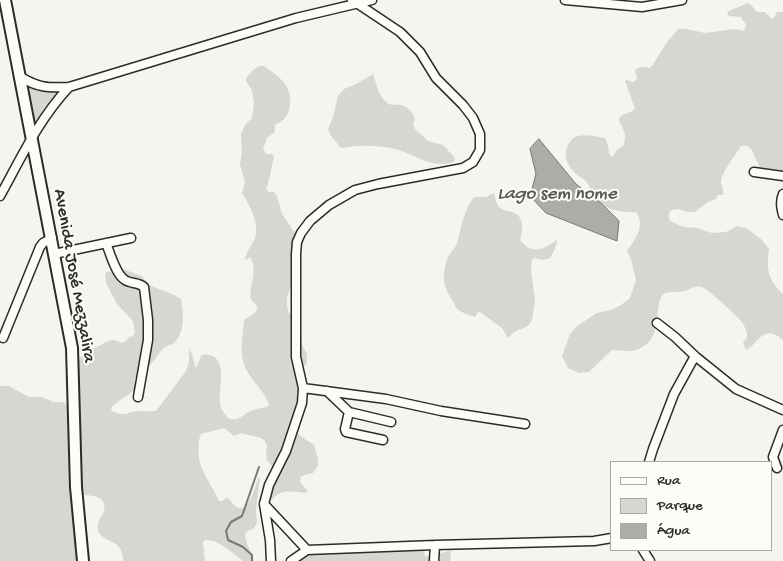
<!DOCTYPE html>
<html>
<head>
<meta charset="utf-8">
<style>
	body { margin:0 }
	#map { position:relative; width:783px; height:561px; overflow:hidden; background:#f5f4ef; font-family:"Gochi Hand",sans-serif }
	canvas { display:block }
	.legend { position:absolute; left:610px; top:461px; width:162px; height:90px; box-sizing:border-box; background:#fdfcf7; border:1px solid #a9a8a5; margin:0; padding:6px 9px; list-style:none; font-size:15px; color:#2b2b2b }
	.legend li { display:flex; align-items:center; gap:10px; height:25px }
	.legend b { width:25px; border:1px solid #a9a8a5 }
</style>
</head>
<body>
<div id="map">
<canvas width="783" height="561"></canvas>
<ul class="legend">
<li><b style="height:6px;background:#fdfcf7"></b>Rua</li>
<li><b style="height:14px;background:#d7d6d2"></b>Parque</li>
<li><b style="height:14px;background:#adaca9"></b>Água</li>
</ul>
</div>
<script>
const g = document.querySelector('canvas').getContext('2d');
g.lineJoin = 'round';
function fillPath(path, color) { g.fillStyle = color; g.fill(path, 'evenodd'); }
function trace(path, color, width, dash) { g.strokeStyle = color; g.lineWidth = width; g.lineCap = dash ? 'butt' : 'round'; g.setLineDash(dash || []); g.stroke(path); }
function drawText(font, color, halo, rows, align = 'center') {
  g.font = font + ' "Gochi Hand",sans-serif'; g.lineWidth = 4; g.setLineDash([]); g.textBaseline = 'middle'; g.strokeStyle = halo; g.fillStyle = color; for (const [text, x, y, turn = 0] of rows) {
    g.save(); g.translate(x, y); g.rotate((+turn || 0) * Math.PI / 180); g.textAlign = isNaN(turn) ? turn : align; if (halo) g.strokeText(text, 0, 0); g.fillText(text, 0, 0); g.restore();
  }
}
const green = new Path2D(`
	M748 3 751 5 757 12H765L772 19 774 18 777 12H783V177L763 173C758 166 754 152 750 148 747 145 745 146 741 146 736 155 721 172 721 183 722 187 724 190 723 195H718L716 199 708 202 695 212H688L678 209 672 210 669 213V219L672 222 684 227 697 228 712 233 726 232 737 226 746 228 761 239 769 249C766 268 768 280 783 294V340C762 323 760 343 746 350L743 343C746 339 748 337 747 333 746 330 744 325 742 322 737 316 709 290 702 287 695 284 690 290 684 291 678 293 670 291 665 293 652 300 665 336 642 347 639 349 635 351 631 351 625 351 619 350 612 350L589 372 579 373 568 368 562 356 570 334 577 326 597 313 611 310 621 305 630 298 636 280 631 259 627 251C635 240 646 225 636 212 620 213 601 209 592 194 590 189 589 184 585 180 581 177 576 175 573 171 570 168 567 162 566 157 565 150 570 137 578 136 587 134 596 137 605 138L608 145 609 154 612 157 618 149 624 145C625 139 626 135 623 129 622 125 619 123 619 119 624 112 629 114 635 109L625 81 627 80 633 82 635 81 637 78 635 71C638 66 644 66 649 68L652 66 665 45 678 29H686L705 33 734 29 744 31 746 25 741 17 729 16 727 13 729 11Z
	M260 66H264C271 71 280 77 285 84 292 93 292 110 285 118 282 121 278 123 275 125V132L267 138 263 149 266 154H272L274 157C271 168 270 179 266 189L269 192H274L277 196 282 214 297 236 293 280 287 297V306L289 313 297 319 302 345 307 354V363L300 370 305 398C298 407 284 422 297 433 302 438 309 441 314 445L318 459V466L313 473 301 476 300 482 307 490V493C294 492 280 488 272 500L269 496 272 481 279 476 267 460 266 455 267 446 265 441 261 438 241 433 234 436 224 428 201 434C197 442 198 461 202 469 207 480 214 490 219 501H222L227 497C231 500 234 507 239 508 249 511 255 487 258 479L259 477 260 478 256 510 257 523 254 528 246 532 245 536 248 546 254 561H243L225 547 214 541 205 540 203 543 205 561H123C123 537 102 544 98 530 96 522 102 517 104 511 108 496 89 494 79 496L73 509 76 561H0V386H9L29 397H42L53 402H63L67 405 69 401 71 374 82 355 110 340H114L123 343 131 336 133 337 135 332 133 321 117 304 106 283 105 273 120 268 142 276 149 285 172 294 181 299C183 313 186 330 175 342 173 345 168 345 165 347 160 351 156 358 152 363 146 369 140 374 134 380L137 385C132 396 118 399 111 408L112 411C127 418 127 411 140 411 146 411 150 412 156 411L186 371 189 362V349L193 356 195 367 197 366 201 356C206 354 203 354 209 355 230 359 216 393 221 408 223 412 226 415 228 418 240 422 241 415 251 411 256 408 263 408 268 407L269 404C264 391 253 382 247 371 238 355 243 336 244 320L255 313 258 307C256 305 254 303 252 301 246 289 260 272 250 257L246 260 245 259C247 251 252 245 255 238 260 224 249 204 242 193L245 182 240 165 242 151 241 134 245 125 252 118 254 102 252 91 246 81V78L254 69Z
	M373 74C376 83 379 96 386 102 391 107 396 103 401 105 410 107 418 117 413 125L415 129 428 141 443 145 455 158 454 162C430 169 417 155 395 149 377 145 359 145 341 148L331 136 328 129 333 117 338 96 344 89 356 84Z
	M26 85 42 91 57 92 44 108 33 126Z
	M494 193C495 198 496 204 500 208 504 211 511 211 516 214 524 218 523 233 520 240 532 255 543 250 557 240V242L555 249 550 258 542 260 535 258 532 259 531 270 535 300 532 320 528 326 514 332 508 338 502 328 480 312H478L475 317C469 315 462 313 457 309 455 306 453 301 451 298 442 284 442 274 448 257 451 251 457 247 458 240 462 224 464 210 474 197H486Z
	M317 549H422L424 551 425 556C433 558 443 551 451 551L450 561H294Z`);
const water = new Path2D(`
	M539 139 576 184 602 204 619 221 617 241 546 213 530 196 536 174 530 149Z`);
const stream = new Path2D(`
	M252 561V555L243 547 228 540 226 531 231 522 242 516 259 467`);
const minor = new Path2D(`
	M565 0 642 7 682 0
	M19 76C38 88 48 88 69 87L296 18 372 0
	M754 172 783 176
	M783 194C780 201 781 207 783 215
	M0 196C21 158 39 119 69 87
	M106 243C110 253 116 275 125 280 131 284 138 282 144 287L148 320V340L138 397
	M54 254 131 238
	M657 323 675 337 695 356 736 389 783 410
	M3 338 40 247 43 243 52 238
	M303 388 386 399 441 411 525 424
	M327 391 349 412 391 422
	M349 412 345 429 346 432 383 440
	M649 462 653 449 674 394 695 356
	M777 468 773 457 783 430
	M264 504 307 550
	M643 550 650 561
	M271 561 270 540 264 504 269 485 286 451 302 403 303 388 296 357V254L297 242 301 233 310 221 329 205 355 190 378 184 463 168 473 162 480 150V134L473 118 463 105 436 78 420 52 400 32 352 0
	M291 561 307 550 435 545 594 541 612 538
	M434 561 435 545`);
const major = new Path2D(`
	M5 0 72 348 76 487 83 561`);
const streetNames = [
	["Avenida José Mezzalira",73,276,80]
];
const waterNames = [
	["Lago sem nome",557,195]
];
fillPath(green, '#d7d6d2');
fillPath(water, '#adaca9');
trace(water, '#797877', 1);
trace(stream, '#797877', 2);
trace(minor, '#2b2b2b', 11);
trace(major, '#2b2b2b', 14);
trace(minor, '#fdfcf7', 8);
trace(major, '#fdfcf7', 10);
drawText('18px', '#2b2b2b', '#fdfcf7', streetNames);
drawText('italic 19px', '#585857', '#fdfcf7', waterNames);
</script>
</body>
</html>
